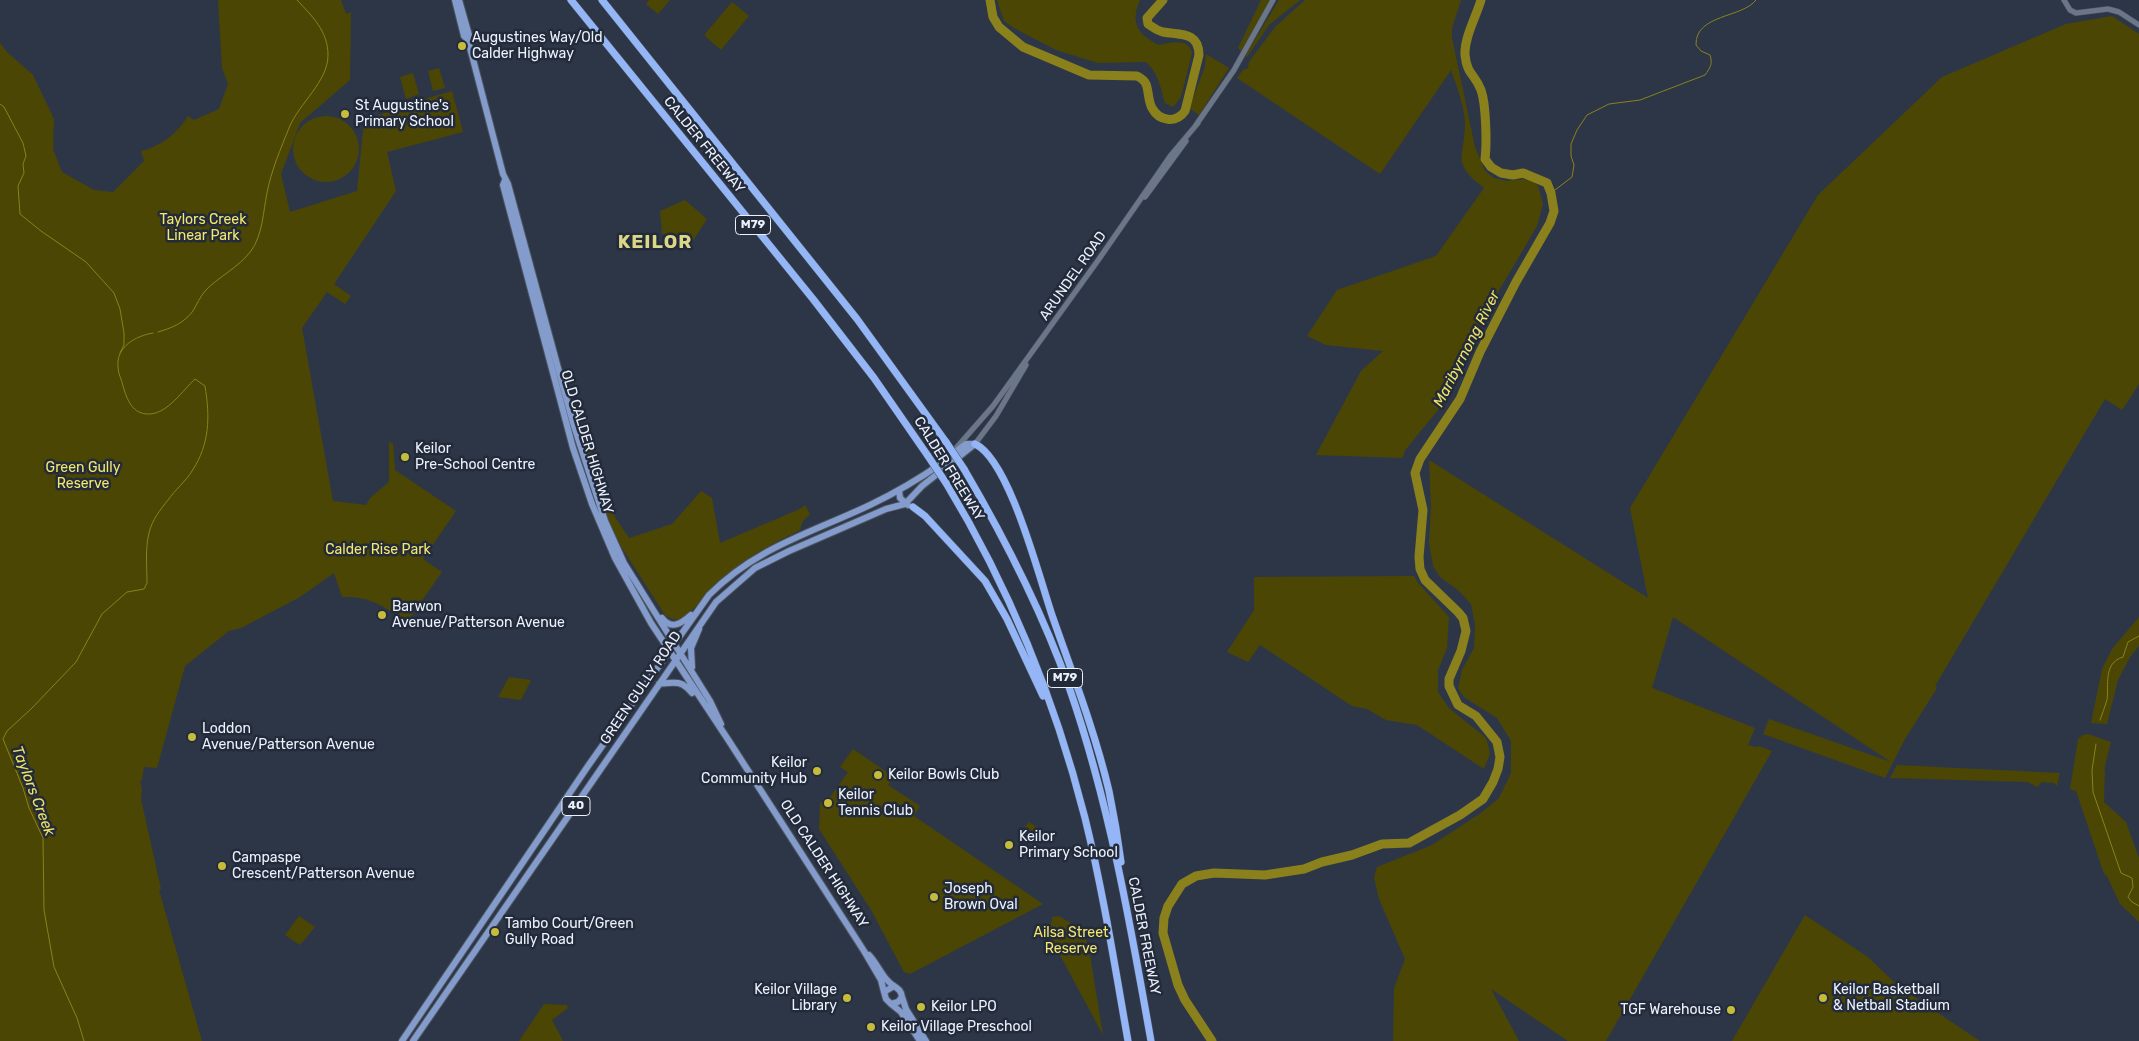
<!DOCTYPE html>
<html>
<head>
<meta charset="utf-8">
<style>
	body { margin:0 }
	canvas { display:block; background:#2d3646 }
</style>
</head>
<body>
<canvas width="2139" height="1041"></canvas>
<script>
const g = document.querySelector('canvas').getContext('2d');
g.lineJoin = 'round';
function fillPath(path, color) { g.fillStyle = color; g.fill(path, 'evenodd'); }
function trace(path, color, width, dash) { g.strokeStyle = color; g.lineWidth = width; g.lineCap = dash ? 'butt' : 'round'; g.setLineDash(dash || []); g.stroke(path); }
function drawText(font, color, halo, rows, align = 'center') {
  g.font = font + ' Rubik,sans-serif'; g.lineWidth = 5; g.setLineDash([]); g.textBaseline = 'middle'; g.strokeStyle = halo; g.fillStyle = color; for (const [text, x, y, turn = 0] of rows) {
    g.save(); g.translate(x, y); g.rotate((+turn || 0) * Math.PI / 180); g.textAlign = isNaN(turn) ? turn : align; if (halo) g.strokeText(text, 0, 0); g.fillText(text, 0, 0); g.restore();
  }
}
const green = new Path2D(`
	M218 0H341L346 14 351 12 350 80 300 123 281 174 290 212 357 191 364 122 398 107 452 91 463 132 387 152 396 191 334 284 351 296 345 304 327 292 302 328 333 501 366 505 370 498 389 482V442L393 443 395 470 456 511 423 559 442 572 407 622C383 606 371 596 342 597L334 573 300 597 241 628 229 631 185 666 157 768 144 767 142 780H140L142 789 141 799 161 889 159 890 202 1041H0V43L7 52 33 75 54 119 53 149 62 172 94 190 113 192 144 161 141 151C160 147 178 133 188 116L194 120 219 109 228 84 222 68Z
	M649 0H670L658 14 646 4Z
	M997 0H1140C1130 23 1137 33 1158 45 1170 43 1188 37 1192 53L1181 97 1173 107 1165 103C1160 86 1159 74 1146 62L1098 63 1056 50 1014 28 1004 21Z
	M1261 0H1270L1241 51 1238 48Z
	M1279 0H1300L1269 25 1247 57 1245 56Z
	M1305 0H1461L1452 28V38L1475 147 1485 171 1494 178 1506 181 1523 179 1534 182 1538 186 1543 204 1537 226 1474 333 1447 399 1406 449 1402 458 1316 455 1361 371 1383 351 1326 345 1307 336 1337 290 1436 256 1484 188C1450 161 1465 159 1465 123 1465 108 1456 84 1451 70L1380 174 1237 78 1243 70 1248 68 1249 62 1275 27Z
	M732 2 749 16 721 50 705 36V34Z
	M2112 16 2139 34V384L2122 410 2105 399 1935 686 1937 688 1905 739 1885 778 1763 734 1769 719 1891 762 1673 617 1652 688 1755 728 1748 745 1756 747 1759 746 1772 751 1606 1041H1568L1491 989 1519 1041H1393L1394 988 1405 959 1379 899 1374 878 1377 867 1432 845 1481 813 1499 798 1511 773V741L1497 718 1464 697 1458 688 1462 670 1474 648 1475 624 1471 604 1459 591 1440 577 1433 566 1429 543 1431 507 1429 460 1648 598 1630 508 1818 195 1942 77 2066 24Z
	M1206 54 1229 68 1199 115 1189 108 1205 67Z
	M439 68 445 88 433 91 428 71Z
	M413 73 419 94 406 99 400 77Z
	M293 149a33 33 0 1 1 66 0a33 33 0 1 1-66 0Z
	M685 200 707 219 692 242 662 234 660 211Z
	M585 432 607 505 629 538 672 524 701 491 712 498 720 543 800 509 805 505 810 514 802 522 800 530C767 546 742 560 715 584 705 594 695 610 683 618 676 621 671 619 665 615L622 548 607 517 580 440 581 433Z
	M1414 576 1418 583 1449 617 1447 648 1438 670V692L1449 708 1486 738 1490 753 1484 769 1417 725 1386 720 1367 709 1352 706 1260 645 1248 662 1227 652 1254 610V577Z
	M2139 617V646L2130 657 2118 680 2107 724 2091 723 2102 669 2112 649Z
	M509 677 531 680 521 700 498 697Z
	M2088 734 2111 742 2104 770H2105L2104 802 2126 822 2139 858V922L2120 904 2107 876 2104 874 2076 791 2070 789 2078 739 2083 735Z
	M853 749 894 777 888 785 920 806 914 816 1043 904 910 974 904 972 871 910 819 829 820 803 831 796 848 772 840 767Z
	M1897 765 2060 773 2057 786 2054 783 2042 782 2037 787 2028 782 1890 778Z
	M1029 822 1044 832 1039 840 1023 830Z
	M1805 915 1868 957 1899 987 1980 1041H1732Z
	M299 916 315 927 300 945 285 935Z
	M1059 916 1084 931 1091 961 1103 1035 1047 931 1052 921V917Z
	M544 1004 567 1005 568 1008 552 1020 563 1041H519Z`);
const stream = new Path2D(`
	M0 104 4 107 23 143 26 156 23 164 24 173 18 186 20 214 41 231 86 262 114 293 120 309 124 333V345L120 353
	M1551 193 1572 177 1574 165 1571 156V144L1577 130 1587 115 1609 104 1640 100 1705 75C1710 68 1713 64 1710 55L1701 51 1696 45C1695 14 1743 18 1756 0
	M158 332C172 328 184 323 193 311 197 304 200 297 205 291 218 277 238 268 251 251 263 234 263 212 267 193 271 171 281 148 289 128 299 103 328 82 328 55 328 31 312 16 297 0
	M2100 720C2102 714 2105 707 2107 700 2109 685 2103 663 2123 657L2128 642 2139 636
	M2096 744 2092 770 2093 792 2121 873 2132 878 2133 887 2128 897 2132 902 2139 906
	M84 1041 77 1018 54 967 44 910 43 838 29 808 23 788 3 739 7 731 31 709 76 662 102 614 127 592 144 589 147 583C147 567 145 549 149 533 152 520 160 510 168 500 175 490 186 481 192 471 210 444 210 416 205 386L195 379C183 390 168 413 150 414 132 415 127 399 123 386 122 380 118 374 118 367 116 347 135 336 153 333`);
const river = new Path2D(`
	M990 0 993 17 999 27 1023 47 1089 75 1137 76C1141 78 1144 80 1146 84 1149 92 1148 101 1152 108 1159 121 1176 124 1185 111L1199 55C1199 31 1179 35 1163 32 1157 31 1153 27 1148 24L1147 18 1163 0
	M1212 1041 1185 1000 1178 985 1163 933 1164 918 1168 906 1182 884 1196 876 1214 873 1265 875 1304 869 1322 862 1352 855 1382 844 1409 843 1460 815 1483 799 1493 782 1498 769 1500 757 1497 742 1476 716 1458 705 1449 686V679L1461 651 1466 631 1463 618 1458 612 1425 580 1420 569 1419 557 1423 510 1415 473 1420 459 1460 399 1480 352 1516 282 1550 223 1554 211 1551 193 1547 183 1523 173 1513 175 1501 173 1491 167 1485 159C1487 143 1486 104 1481 90 1475 74 1467 75 1465 55 1464 38 1476 17 1481 0`);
const tertiary = new Path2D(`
	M2064 0 2070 10 2076 13 2108 9 2119 12 2139 25
	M1196 125 1234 70 1273 0
	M1145 197 1186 141
	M975 444 996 416 1026 365
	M957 447 993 406 1099 259 1171 155 1198 123`);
const primary = new Path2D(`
	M455 0 464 36 468 40
	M459 0 469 35 468 40 503 174 508 184 573 423 605 521 624 563 710 701 721 724
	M505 180 503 185 573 448 592 504 615 558 651 623 729 741 864 951 881 980 884 992
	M899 490 900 498 908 505
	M662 618C671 630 681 624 691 615
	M692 667 691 648 699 629
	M659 684C674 682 682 680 692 693
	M869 955C877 963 881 975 889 982 895 988 901 988 902 997L898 1002 891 1004 886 999 884 992 894 986
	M902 997 906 1009 926 1041
	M891 1004 901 1012 920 1041
	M402 1041 588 766 709 595C757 547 811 533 870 505 895 493 919 479 942 463 950 457 957 450 966 444H975
	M413 1041 716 602 755 568 789 551 886 509 905 504 922 486 975 444`);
const motorway = new Path2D(`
	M571 0 813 299 874 378 928 456
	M602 0 857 319 946 442
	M975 444C1010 460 1040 581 1053 618 1073 675 1095 732 1109 791 1114 815 1118 839 1121 862
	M964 469C1005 539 1042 611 1069 687 1109 802 1130 922 1151 1041
	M946 483C1009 587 1055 700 1085 818 1103 891 1115 967 1128 1041
	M913 507 925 516 985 581 1007 619 1043 696`);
const motorwayBridge = new Path2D(`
	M946 442 964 469
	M928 456 946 483`);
const markers = [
	[462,46,5,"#c6bc3c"],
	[345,114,5,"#c6bc3c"],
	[405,457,5,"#c6bc3c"],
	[382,615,5,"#c6bc3c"],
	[192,737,5,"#c6bc3c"],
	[817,771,5,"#c6bc3c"],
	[878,775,5,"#c6bc3c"],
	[828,803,5,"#c6bc3c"],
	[1009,845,5,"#c6bc3c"],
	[222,866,5,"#c6bc3c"],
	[934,897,5,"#c6bc3c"],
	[495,932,5,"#c6bc3c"],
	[847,998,5,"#c6bc3c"],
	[1823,998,5,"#c6bc3c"],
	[921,1007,5,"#c6bc3c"],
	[1731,1010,5,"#c6bc3c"],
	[871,1027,5,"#c6bc3c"]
];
const shields = [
	[753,225,35],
	[1065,678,35],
	[576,806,28]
];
const shieldNames = [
	["M79",753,225],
	["M79",1065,678],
	["40",576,806]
];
const poiNames = [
	["Augustines Way/Old",472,38],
	["Calder Highway",472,54],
	["St Augustine's",355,106],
	["Primary School",355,122],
	["Keilor",415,449],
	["Pre-School Centre",415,465],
	["Barwon",392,607],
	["Avenue/Patterson Avenue",392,623],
	["Loddon",202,729],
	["Avenue/Patterson Avenue",202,745],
	["Keilor",807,763,"right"],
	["Community Hub",807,779,"right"],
	["Keilor Bowls Club",888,775],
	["Keilor",838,795],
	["Tennis Club",838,811],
	["Keilor",1019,837],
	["Primary School",1019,853],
	["Campaspe",232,858],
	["Crescent/Patterson Avenue",232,874],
	["Joseph",944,889],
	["Brown Oval",944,905],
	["Tambo Court/Green",505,924],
	["Gully Road",505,940],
	["Keilor Village",837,990,"right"],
	["Library",837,1006,"right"],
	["Keilor Basketball",1833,990],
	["& Netball Stadium",1833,1006],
	["Keilor LPO",931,1007],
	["TGF Warehouse",1721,1010,"right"],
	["Keilor Village Preschool",881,1027]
];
const streetNames = [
	["CALDER FREEWAY",704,145,51],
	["ARUNDEL ROAD",1073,276,-55],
	["OLD CALDER HIGHWAY",587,442,73],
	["CALDER FREEWAY",949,469,58],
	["GREEN GULLY ROAD",641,688,-56],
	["OLD CALDER HIGHWAY",824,864,57],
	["CALDER FREEWAY",1144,936,79]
];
const parkNames = [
	["Taylors Creek",203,220],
	["Linear Park",203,236],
	["Green Gully",83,468],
	["Reserve",83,484],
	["Calder Rise Park",378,550],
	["Ailsa Street",1071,933],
	["Reserve",1071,949]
];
const waterNames = [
	["Maribyrnong River",1467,349,-63],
	["Taylors Creek",33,791,69]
];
const districtNames = [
	["KEILOR",655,243]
];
fillPath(green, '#4b4603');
trace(stream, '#8a811d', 1);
trace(river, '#8a811d', 9);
trace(tertiary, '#4d5462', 6);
trace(primary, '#4d5462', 8);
trace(motorway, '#4d5462', 8);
trace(tertiary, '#6c7689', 5);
trace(primary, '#849ccb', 6);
trace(motorway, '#94b6f7', 7);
trace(motorwayBridge, '#4d5462', 8, []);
trace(motorwayBridge, '#94b6f7', 7);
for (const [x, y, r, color] of markers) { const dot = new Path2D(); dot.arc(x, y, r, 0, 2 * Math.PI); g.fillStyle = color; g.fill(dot); trace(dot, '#232b3b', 2); }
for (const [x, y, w] of shields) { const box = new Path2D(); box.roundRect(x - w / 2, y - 9.5, w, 19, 4); g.fillStyle = '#232b3b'; g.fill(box); trace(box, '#ecf2fd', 1); }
drawText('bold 12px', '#ecf2fd', null, shieldNames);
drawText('14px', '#ecf2fd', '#232b3b', poiNames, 'left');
drawText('14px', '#ecf2fd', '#232b3b', streetNames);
drawText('14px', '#f3e86c', '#232b3b', parkNames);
drawText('italic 15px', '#eee467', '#232b3b', waterNames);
g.letterSpacing = '1px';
drawText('bold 19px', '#dcd687', '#232b3b', districtNames);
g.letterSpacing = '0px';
</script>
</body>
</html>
